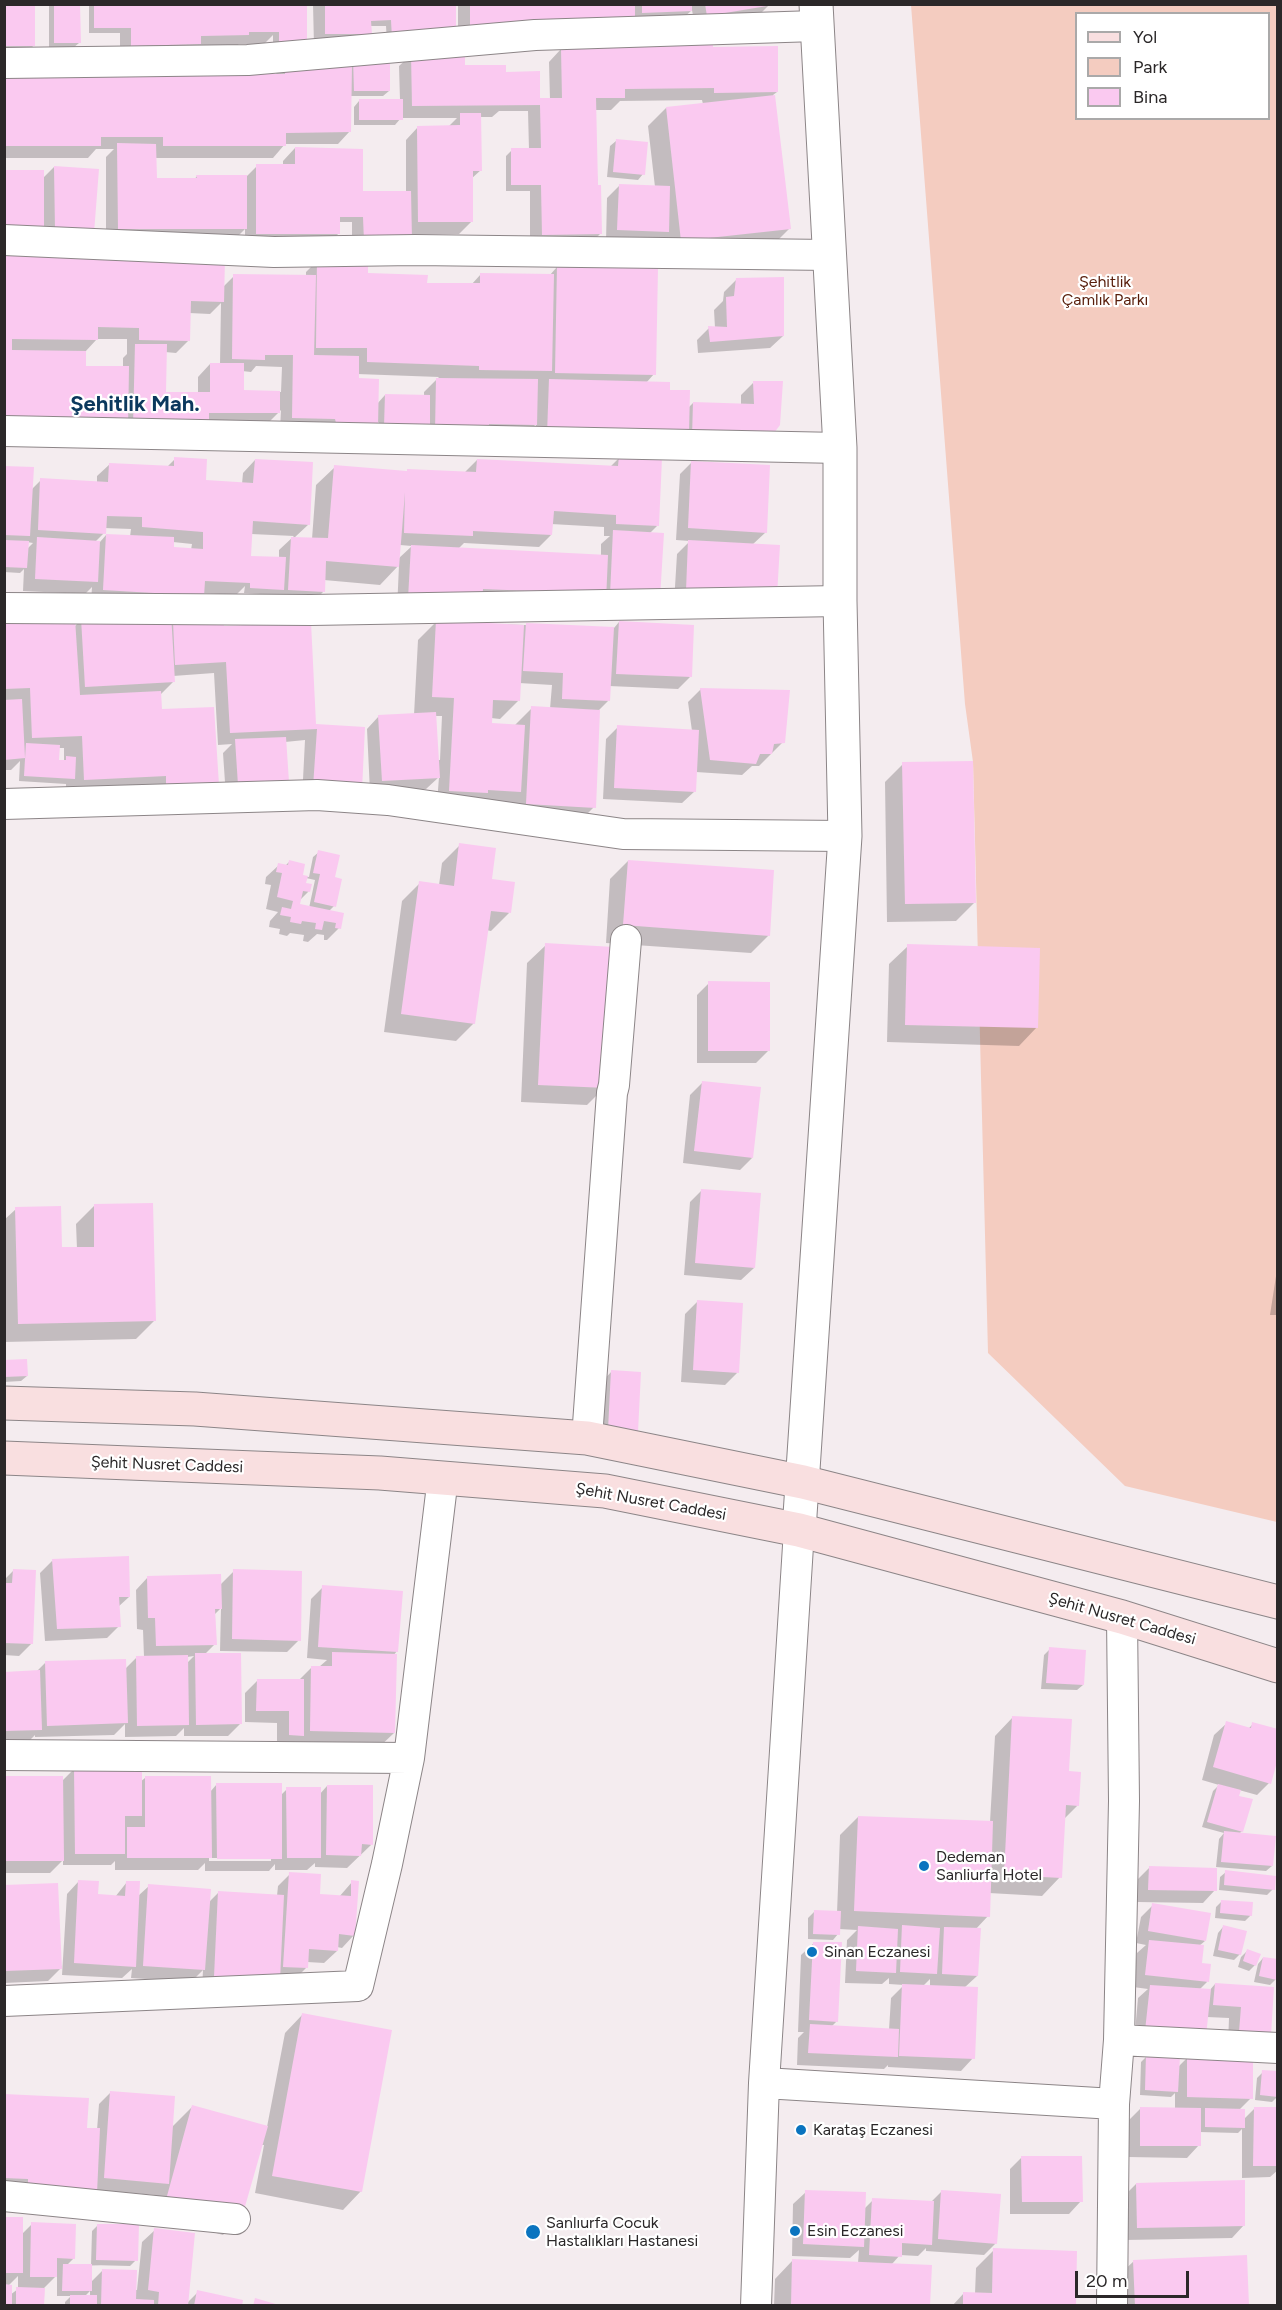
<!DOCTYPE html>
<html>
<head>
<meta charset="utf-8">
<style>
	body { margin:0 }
	#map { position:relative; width:1282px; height:2310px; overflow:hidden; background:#f4ecef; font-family:Figtree,sans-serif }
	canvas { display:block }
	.frame { position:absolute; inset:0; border:6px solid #2b2829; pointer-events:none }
	.legend { position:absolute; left:1075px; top:12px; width:195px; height:108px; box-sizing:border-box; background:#fff; border:2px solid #aaa9a9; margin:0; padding:8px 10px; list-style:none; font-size:18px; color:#2b2829 }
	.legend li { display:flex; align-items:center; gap:12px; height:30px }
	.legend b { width:30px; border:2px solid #aaa9a9 }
	.scale { position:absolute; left:1075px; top:2271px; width:114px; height:27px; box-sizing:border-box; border:3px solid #2b2829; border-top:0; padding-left:8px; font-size:18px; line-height:21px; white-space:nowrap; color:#2b2829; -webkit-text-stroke:4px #fff; paint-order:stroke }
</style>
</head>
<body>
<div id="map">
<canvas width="1282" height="2310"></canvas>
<div class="frame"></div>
<ul class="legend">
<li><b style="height:8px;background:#f9dfe0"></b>Yol</li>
<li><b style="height:16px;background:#f4ccc0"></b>Park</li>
<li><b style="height:16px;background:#fac9f0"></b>Bina</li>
</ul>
<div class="scale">20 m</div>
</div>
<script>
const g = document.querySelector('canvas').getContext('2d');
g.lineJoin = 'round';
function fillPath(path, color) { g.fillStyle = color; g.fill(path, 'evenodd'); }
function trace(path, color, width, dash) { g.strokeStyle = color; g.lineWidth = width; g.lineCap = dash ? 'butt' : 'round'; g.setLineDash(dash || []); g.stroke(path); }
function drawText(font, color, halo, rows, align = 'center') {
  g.font = font + ' Figtree,sans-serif'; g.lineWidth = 4.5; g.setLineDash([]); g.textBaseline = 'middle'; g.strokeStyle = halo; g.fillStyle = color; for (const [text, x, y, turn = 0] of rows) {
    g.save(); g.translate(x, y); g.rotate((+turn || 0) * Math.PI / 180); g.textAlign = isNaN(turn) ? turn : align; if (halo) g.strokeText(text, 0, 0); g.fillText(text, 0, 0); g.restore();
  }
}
const green = new Path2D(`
	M911 5H1277V1522L1125 1486 988 1353 973 762 965 704ZM1076 14H1268V118H1076Z`);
const shadow = new Path2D(`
	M4 4 34 45 22 58H4Z
	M49 4H78L79 43 73 48H49Z
	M89 4H305L306 41 273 48V35L264 44H239L235 47 120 58V33H89Z
	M313 4H454L387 43 386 26H370V34L358 46H314Z
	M458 4 769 5 757 17 695 27 692 10 678 23 458 44Z
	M677 42 712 48 777 92 773 95 789 229 771 247 664 259 661 238 655 243 606 242 607 198 619 186 655 187 648 126 666 108 703 104 702 100 620 101 611 110H594L600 234 588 246 530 247V191H506V156L512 150H529L528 111H499L492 117H480L481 170 471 179 472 221 459 234H410L352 252V222H339V233L327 246H245V229L233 241H106V157L114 149H96L88 158H4V75L274 76 285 64 354 58 389 91 383 96H350V131L338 144H285L273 158H155V179L194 180 197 176 246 177 257 166H283V161L295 148 362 195 406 193V140L418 127H448L457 118H401L395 125H354V107L359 101 400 100 399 66 412 54 504 75 539 100H550L549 62 561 49 672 48Z
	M616 141 643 174 638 180 607 177 610 146Z
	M54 167 93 233 43 240V225L30 238H4L42 179Z
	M4 256 223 287 234 276 306 277V272L318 260 366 275 426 284 471 285 481 274 549 276 557 267 654 374 646 383 669 394 688 408 693 403 741 405V395L753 383 778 425 536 447V424L524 436 379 433V422L364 436 280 430 281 410 266 425 4 439ZM221 303 220 364H210L198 377V394L165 393V352L176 353 189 340V313L210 314ZM97 339H127V354L123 358V368L84 367 85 352ZM256 366 282 367 281 392H243L242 371 251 372ZM357 374 439 377 424 392V396L385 395 377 404 357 379Z
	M737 279 783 336 770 348 698 353 697 340 709 328H715L714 310 723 301 724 292Z
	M619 458 657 526 649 534 659 597 397 610 399 565 380 585 324 580 323 592 311 604 277 595 244 593 245 586 236 595 203 593 91 602 92 587 85 594 23 591 24 569 20 573 4 572V467L31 490 41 480 97 483V476L110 464 167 467 175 459 204 482 242 484 243 473 255 460 309 524 294 538 312 539 316 485 335 467 405 473H464L477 460 610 467ZM551 524 604 527V536H610L601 544V556L458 549 464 543 539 547 551 535ZM104 528 131 529 130 537 106 535 100 542H95L104 533ZM251 534 294 536 279 550V559L250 557ZM27 542 33 543 27 549ZM173 542 192 544 191 550 172 551ZM400 545 412 546 398 559Z
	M692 462 766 532 752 545 674 603 677 554 690 541 676 540 680 474Z
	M82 619 170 626 174 623 223 628 315 725 364 728 302 799 305 740 285 742 226 797 223 753 232 744 218 745 214 673 173 676V682L161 694V711L217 785 66 798V784L19 781 20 761 11 770H4V625L74 627ZM58 748H64V760L62 762H58Z
	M436 622 614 628 619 622 690 677 678 689 609 686 608 701 599 710 594 807 576 825 437 803 439 777 426 789 370 792 367 729 379 716 414 715 418 640ZM519 683 552 685 550 709 532 708 514 726 490 725 491 718 500 719 518 701ZM435 716H442L440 760H437Z
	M701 689 783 742 759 766H752L742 775 696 772 695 791 682 803 603 799 606 739 618 727 692 731 688 702Z
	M903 764 974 903 956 921 887 922 885 782Z
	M460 845 490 881 509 913 491 931 486 930 474 1023 456 1041 384 1032 402 901 420 883 439 885 442 863Z
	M319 852 333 878 334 906 329 911 339 928 327 940H324V935L317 934 308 942 303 941 304 935 290 933 287 936 279 934 280 929 269 927 270 921 278 912 266 909 271 885 265 884 266 877 279 865 285 866 289 862 301 876 309 877 313 857ZM306 878 315 880 309 908 298 906 299 901 309 891 305 884Z
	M628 861 769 935 751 953 606 943 610 879Z
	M546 945 605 1087 587 1105 521 1102 527 963Z
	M908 946 1037 1027 1019 1046 887 1042 889 964Z
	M709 983 768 1051 756 1063H697V995Z
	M702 1083 752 1158 740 1170 683 1163 690 1095Z
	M702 1190 754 1268 741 1280 684 1275 690 1202Z
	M94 1206 154 1321 136 1339 4 1342V1220L16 1209 61 1249H77L76 1224Z
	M1278 1263V1315H1270Z
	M698 1301 737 1373 725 1385 681 1382 685 1314Z
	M4 1361 27 1376 21 1381 4 1382Z
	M612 1371 636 1431 596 1442 600 1384Z
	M52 1561 129 1597 118 1607 119 1626 107 1638 45 1641 40 1573Z
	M13 1571 32 1643 19 1656 4 1655V1580Z
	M234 1571 299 1640 287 1652 220 1651 221 1608 214 1615 215 1644 204 1655 240 1724 228 1736H184V1728L176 1736 125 1737V1724L114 1735 35 1737V1735L29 1741 4 1742V1673L36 1672 46 1662 125 1669 137 1657H144L143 1630 137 1629 136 1590 148 1577 220 1585ZM194 1656 187 1663V1657Z
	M323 1587 397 1651 393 1656 394 1733 375 1751 277 1747V1723L245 1722V1693L257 1681H298L312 1667H319L327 1660 307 1658 311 1599Z
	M1050 1649 1083 1685 1077 1690 1041 1689 1044 1655Z
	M1013 1717 1068 1772 1078 1805 1063 1820 1060 1877 1042 1896 989 1893 988 1916 975 1930 977 1976 964 1988 973 2058 961 2071 888 2067V2065L884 2069 797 2065 798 2038 804 2032H798L801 1955 814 1943 837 2021 831 2027 889 2030 891 1998 904 1985 889 1984V1978L882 1984 845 1983 847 1940 857 1930 839 1929 838 1934 833 1940 808 1939V1918L814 1912 837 1913 840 1835 858 1817 990 1822 995 1736ZM930 1979V1987L923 1986Z
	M1227 1723 1248 1729 1253 1724 1269 1783 1257 1795 1239 1790 1237 1797 1242 1831 1239 1834 1272 1866 1266 1871 1216 1867 1219 1839 1224 1833 1202 1827 1213 1791 1219 1785 1202 1780 1214 1735Z
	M75 1768 140 1782 145 1778 210 1792 217 1784 281 1795 287 1789 319 1795 327 1786 371 1845 347 1868 315 1867V1863L307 1870H275V1864L269 1871H205V1863L198 1870H115V1861L111 1865H63V1860L50 1873H4V1778L62 1781ZM209 1858H271V1861H209Z
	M1150 1867 1215 1890 1203 1903 1137 1902V1880Z
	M1226 1872 1273 1889 1267 1895 1219 1890 1220 1877Z
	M290 1874 319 1895 339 1897 352 1882 354 1935 342 1948 337 1947V1951L324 1963 307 1962 306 1968 294 1980 202 1989 203 1970 191 1982 131 1978 132 1969 122 1978 62 1975 67 1894 79 1881 97 1896 115 1897 127 1882 138 1896 149 1886 208 1903 218 1893 277 1896 278 1886Z
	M4 1887 62 1967 48 1981 4 1983Z
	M1222 1901 1251 1915 1245 1921 1215 1918 1216 1907Z
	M1153 1905 1205 1941 1199 1946 1200 1964 1207 1982 1199 1990 1209 1991 1215 1984 1273 1988 1270 2034 1228 2044 1229 2018 1207 2017 1134 2043 1138 1998 1148 1989 1133 1987 1137 1953 1146 1945 1136 1943 1141 1917Z
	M1223 1927 1240 1954 1234 1960 1213 1956 1218 1933Z
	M1247 1951 1255 1965 1249 1971 1238 1967 1241 1957Z
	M1263 1958 1278 1961 1276 1979 1270 1985 1254 1982 1258 1964Z
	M303 2014 361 2191 343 2210 255 2193 264 2145H261L241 2216 223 2235 149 2214 155 2195 95 2190 4 2197V2095L86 2129 97 2130 99 2104 111 2092 171 2128 192 2107 267 2127 285 2033Z
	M1147 2056 1178 2067 1188 2057 1251 2098 1239 2110 1244 2119 1255 2108H1278V2170L1270 2177 1242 2178V2129L1238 2133 1199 2132V2145L1187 2158 1128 2157V2121L1140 2109H1175V2093L1171 2097 1140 2095 1141 2062Z
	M1263 2072 1278 2096 1272 2102 1255 2100 1257 2078Z
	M1022 2157 1081 2201 1069 2214H1010V2169Z
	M1136 2184 1244 2225 1232 2238 1126 2240 1124 2196Z
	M942 2191 996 2243 984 2255 926 2251V2248L918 2256 900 2255 892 2264 929 2306H774L775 2279 793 2260 858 2263 859 2250 850 2258 792 2256 793 2204 806 2192 864 2209 873 2200 931 2202Z
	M4 2218 22 2234 32 2224 74 2258 67 2265 91 2266 92 2231 98 2225 136 2260 130 2266 91 2265V2282L103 2270 135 2290H137L142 2242 155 2230 186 2304 198 2292 240 2306H65V2302L71 2296H57V2275L44 2288 43 2306H4ZM18 2276V2289L10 2295 8 2286ZM90 2291V2297H84Z
	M994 2250 1075 2306H952L964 2293 975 2294 976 2268Z
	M1134 2261 1247 2306H1123L1121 2273Z`);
const building = new Path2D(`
	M4 4H35V46H4Z
	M54 4H80L81 43H54Z
	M94 4H307V42L279 43V32H249V35L201 36V44L131 46V28H94Z
	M325 4H456V38H392L391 20 371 21 372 34H325Z
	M470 4H635V19L470 32Z
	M642 4H692V11L642 13Z
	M705 4H767V6L707 16Z
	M713 40V47L778 46V92L714 93V88L625 89V98H596L598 185H601L602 234 542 235 541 185H511V148H541L540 105 412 106 411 53 465 52V65H506V72L540 71V98H562L561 48 677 46V41Z
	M353 57H390V91H354Z
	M285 63H352L351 132 286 133V146H163V137H101V146H4V74H285Z
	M775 95 791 229 681 241 666 107Z
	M359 99H403V120H359Z
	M460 113H481L482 171H473V222H418L417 126 460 125Z
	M616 139 648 142 645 175 613 172Z
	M117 143 156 144 157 178H197L196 175H247V229H118Z
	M295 147 363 149V191H411L412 241H364L363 217H340V234H256V164H295Z
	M54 166 99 169 94 233 55 229Z
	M4 170H44V226H4Z
	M619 184 670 186 669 232 617 230Z
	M4 254 225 258 224 302 191 301 190 341 139 340V328L98 327V340L12 339V350L86 351V366H129L128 429 4 418Z
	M317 259H368V273L428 275 427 283H480V273L554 274 552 371 479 370V366L367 362V348H316Z
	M557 266 658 268 656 375 555 373Z
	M233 274 316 275 314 355 359 356V378L379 379 378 425 336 423 335 419 292 418 293 355H265V360L232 359Z
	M784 277V336L710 342 708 326 727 327 726 297 734 296 736 278Z
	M135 344H167L166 392H210V363H244V390L280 391V413H209V432L133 426Z
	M436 378 538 379 537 425 489 424V434L435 433Z
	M549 379 670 382V390H690L689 432 547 435Z
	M753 381H783L780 425 771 437 692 438 693 402 754 404Z
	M385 394 430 395V428L384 427Z
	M619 456 662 458 659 526 616 524V515L554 511 552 535 473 531V536L404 533 405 492 399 567 326 561 325 592 288 590 291 537 328 538 334 465 407 471V469L476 472 477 459 618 466Z
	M174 457 207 459 206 480 253 483 255 459 313 462 310 525 253 521 251 556 286 557 284 590 250 588V583L205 581 204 596 103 590 106 534 174 537V547L203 549V532L142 527V517L107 516 106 534 38 530 40 478 108 482 109 463 174 466Z
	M691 461 770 465 767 533 688 528Z
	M4 466 34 467 30 536 4 535Z
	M613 530 664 533 660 598 610 595Z
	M37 537 100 541 98 582 35 579Z
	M4 540 29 541 27 568 4 567Z
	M688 540 780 545 777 596 686 591Z
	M411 545 608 555 606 601 555 592 483 589 482 602 408 599Z
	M171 613 175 682 85 687 81 618Z
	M75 619 80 695 161 691 162 709 214 707 219 785 166 788V776L84 780 82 736 32 738 30 688 4 689V624Z
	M223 619 224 626 311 622 316 724 365 727 362 790 313 787 317 729 230 733 226 662 175 665 173 621Z
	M436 620 524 625 520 701 493 700 492 723 525 725 521 792 488 790V793L449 791 454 698 432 697Z
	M619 621 694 625 692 677 616 674Z
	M526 623 614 627 610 701 562 699 563 673 523 671Z
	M700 688 790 690 785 743 774 744 772 754H760L756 764 710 760Z
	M22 699 25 758 4 760V700Z
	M531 706 600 710 596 808 526 804Z
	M436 712 440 778 382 781 378 715Z
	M617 725 699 730 696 792 614 788Z
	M286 737 289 782 238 785 235 739Z
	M26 743 60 745 59 760H66V756L76 757 75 779 24 776Z
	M973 761 976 903 905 904 902 762Z
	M459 843 496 848 492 879 515 882 511 913 491 911 475 1024 401 1014 419 881 454 886Z
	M318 850 340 855 335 877 342 879 336 907 314 902 320 874 313 873Z
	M289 860 305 864 303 875 308 876 306 883 312 884 310 892 303 891 300 904 344 913 341 929 335 928 336 923 324 921 322 930 315 929 316 923 302 921 301 924 290 922 291 917 280 915 282 907 291 909 293 901 277 897 282 873 276 872 278 863 288 865Z
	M628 860 774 870 770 936 623 925Z
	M545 943 614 947 607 1088 538 1085Z
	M907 944 1040 948 1038 1028 905 1025Z
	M708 981 770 982V1051H708Z
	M702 1081 761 1087 753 1158 694 1151Z
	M701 1189 761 1193 755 1268 695 1263Z
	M153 1203 156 1321 18 1324 15 1207 61 1206 62 1247H94V1204Z
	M697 1300 743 1303 739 1373 693 1370Z
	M27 1359 28 1376 4 1377V1360Z
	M611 1370 641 1372 638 1432 608 1430Z
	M129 1556 130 1597H119L121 1627 57 1629 52 1559Z
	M13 1569 36 1570 33 1644 4 1643V1583H12Z
	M233 1569 302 1571 301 1641 232 1639Z
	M221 1574 222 1609H215L217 1645 156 1646 155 1618H148L147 1576Z
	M322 1585 403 1591 398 1652 318 1647Z
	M1049 1647 1086 1650 1084 1685 1046 1683Z
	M332 1652 397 1654 395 1733 310 1731 311 1666H332Z
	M195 1653H241L242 1724 196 1725Z
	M188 1655 189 1725 137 1726 136 1656Z
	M126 1659 128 1723 47 1726 45 1661Z
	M40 1670 42 1730 4 1731V1672Z
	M257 1679H304V1736L289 1735V1711H256Z
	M1012 1716 1072 1719 1069 1771 1081 1772 1079 1806 1066 1805 1062 1878 1004 1875Z
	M1226 1721 1251 1728 1252 1722 1278 1729V1758L1271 1784 1213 1767Z
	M142 1766V1816H125V1854H75L74 1767Z
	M4 1776H63L64 1861H5Z
	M145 1776H211L212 1858H127V1827H145Z
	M216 1783H282V1859H217Z
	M1218 1784 1241 1790 1239 1796 1253 1799 1243 1832 1207 1822Z
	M327 1785H373V1845L362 1844 361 1856 326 1855Z
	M286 1787H321V1858H287Z
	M858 1816 993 1821 990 1917 854 1911Z
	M1224 1831 1276 1836 1273 1866 1221 1862Z
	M1149 1866 1217 1868V1891L1148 1890Z
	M1225 1870 1276 1876 1275 1890 1224 1885Z
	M289 1872 321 1874 320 1894 351 1896V1880L359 1881 355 1936 339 1934 338 1951 309 1949 308 1968 283 1967Z
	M78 1880 99 1881 98 1894 125 1896 126 1881H140L136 1967 74 1963Z
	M58 1883 62 1969 4 1971V1885Z
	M148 1884 211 1889 205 1970 143 1966Z
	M218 1891 284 1895 280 1980 214 1977Z
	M1221 1900 1253 1902 1252 1916 1220 1913Z
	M1152 1903 1211 1913 1206 1941 1148 1931Z
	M814 1910 841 1911 840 1935 813 1934Z
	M902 1925 940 1928 937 1974 900 1972Z
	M1223 1925 1247 1931 1241 1955 1218 1950Z
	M858 1926 898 1929 896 1973 856 1971Z
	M944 1927 981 1928 978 1976 942 1974Z
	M1149 1940 1204 1945 1202 1963 1211 1964 1209 1982 1145 1975Z
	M813 1942H842L838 2022 809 2020Z
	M1247 1949 1261 1954 1256 1966 1243 1961Z
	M1263 1957 1278 1959 1277 1980 1259 1976Z
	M1215 1983 1274 1987 1271 2035 1239 2032 1241 2007 1213 2005Z
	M902 1984 978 1987 975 2059 899 2056Z
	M1150 1985 1211 1989 1206 2036 1145 2031Z
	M302 2013 392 2030 362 2192 272 2176Z
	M810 2024 899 2029 898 2057 808 2053Z
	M1146 2055 1180 2056 1178 2092 1145 2090Z
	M1187 2055 1253 2057V2099L1187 2097Z
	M1262 2070 1278 2071V2097L1260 2095Z
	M110 2091 175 2096 169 2184 104 2178Z
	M4 2094 89 2098 87 2128H100L97 2193 28 2190V2179L4 2178Z
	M192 2105 268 2126 242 2217 167 2196Z
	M1140 2107 1201 2108V2146H1140Z
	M1254 2107H1278V2166H1253Z
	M1205 2108 1245 2109V2128L1205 2127Z
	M1021 2156H1082L1083 2202H1022Z
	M1245 2180V2226L1137 2228 1136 2183Z
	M805 2190 866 2192 864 2247 803 2244Z
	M941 2190 1001 2194 997 2244 938 2239Z
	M872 2198 934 2201 932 2245 902 2243V2257L869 2255Z
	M4 2217H23V2273H4Z
	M31 2222 76 2224 75 2259 57 2258V2277H30Z
	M97 2224H139L138 2261 96 2260Z
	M154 2228 195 2233 188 2306H158L159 2292 148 2290Z
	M993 2248 1077 2251 1076 2306H963V2292L992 2293Z
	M1247 2255 1249 2306H1135L1133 2260Z
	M792 2259 932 2265 930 2306H791Z
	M63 2264H92V2291H62Z
	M102 2269 137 2270 136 2299 154 2300V2306H101Z
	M4 2284 12 2285V2306H4Z
	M16 2287 45 2288 44 2306H16Z
	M197 2290 243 2300 242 2306H194Z
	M70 2295H97V2306H70Z
	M255 2298 279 2305V2306H253Z`);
const minor = new Path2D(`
	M4 63 248 60 535 35 816 26
	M4 240 274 252 415 250 830 255
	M4 431 840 448
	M4 608 311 610 840 601
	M4 804 317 795 388 800 623 834 845 836
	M587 1438 612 1093 614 1085 626 940
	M4 1755 409 1758
	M4 2001 358 1986 387 1864 409 1758 443 1477
	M1119 2040 1278 2048
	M764 2083 1114 2104
	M4 2196 235 2219
	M756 2306 764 2083 799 1530
	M1112 2306 1114 2104 1119 2040 1124 1801 1122 1617`);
const tertiary = new Path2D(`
	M799 1530 845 836 840 601V448L816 4`);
const secondary = new Path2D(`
	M4 1403 195 1409 587 1438 803 1482 1278 1602
	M4 1458 380 1473 605 1491 799 1530 1122 1617 1278 1666`);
const markers = [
	[924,1866,6,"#0a74bf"],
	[812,1952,6,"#0a74bf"],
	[801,2130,6,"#0a74bf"],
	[795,2231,6,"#0a74bf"],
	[533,2232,8,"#0a74bf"]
];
const parkNames = [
	["Şehitlik",1105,282],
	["Çamlık Parkı",1105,300]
];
const streetNames = [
	["Şehit Nusret Caddesi",167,1465,2],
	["Şehit Nusret Caddesi",651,1502,10],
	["Şehit Nusret Caddesi",1122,1619,16]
];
const poiNames = [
	["Dedeman",936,1857],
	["Sanliurfa Hotel",936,1875],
	["Sinan Eczanesi",824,1952],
	["Karataş Eczanesi",813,2130],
	["Sanlıurfa Cocuk",546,2223],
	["Hastalıkları Hastanesi",546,2241],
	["Esin Eczanesi",807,2231]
];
const districtNames = [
	["Şehitlik Mah.",135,405]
];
fillPath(green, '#f4ccc0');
fillPath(shadow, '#0003');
fillPath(building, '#fac9f0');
trace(minor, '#8c8587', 32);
trace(tertiary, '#8c8587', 35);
trace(secondary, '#8c8587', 35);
trace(minor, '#fff', 30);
trace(tertiary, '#fff', 33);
trace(secondary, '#f9dfe0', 33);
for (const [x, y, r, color] of markers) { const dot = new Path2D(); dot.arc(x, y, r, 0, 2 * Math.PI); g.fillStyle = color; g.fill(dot); trace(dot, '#fff', 2); }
drawText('16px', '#581d0a', '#fff', parkNames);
drawText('16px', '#2b2829', '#fff', streetNames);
drawText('16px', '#2b2829', '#fff', poiNames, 'left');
drawText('bold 22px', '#0b385d', '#fff', districtNames);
</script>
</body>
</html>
